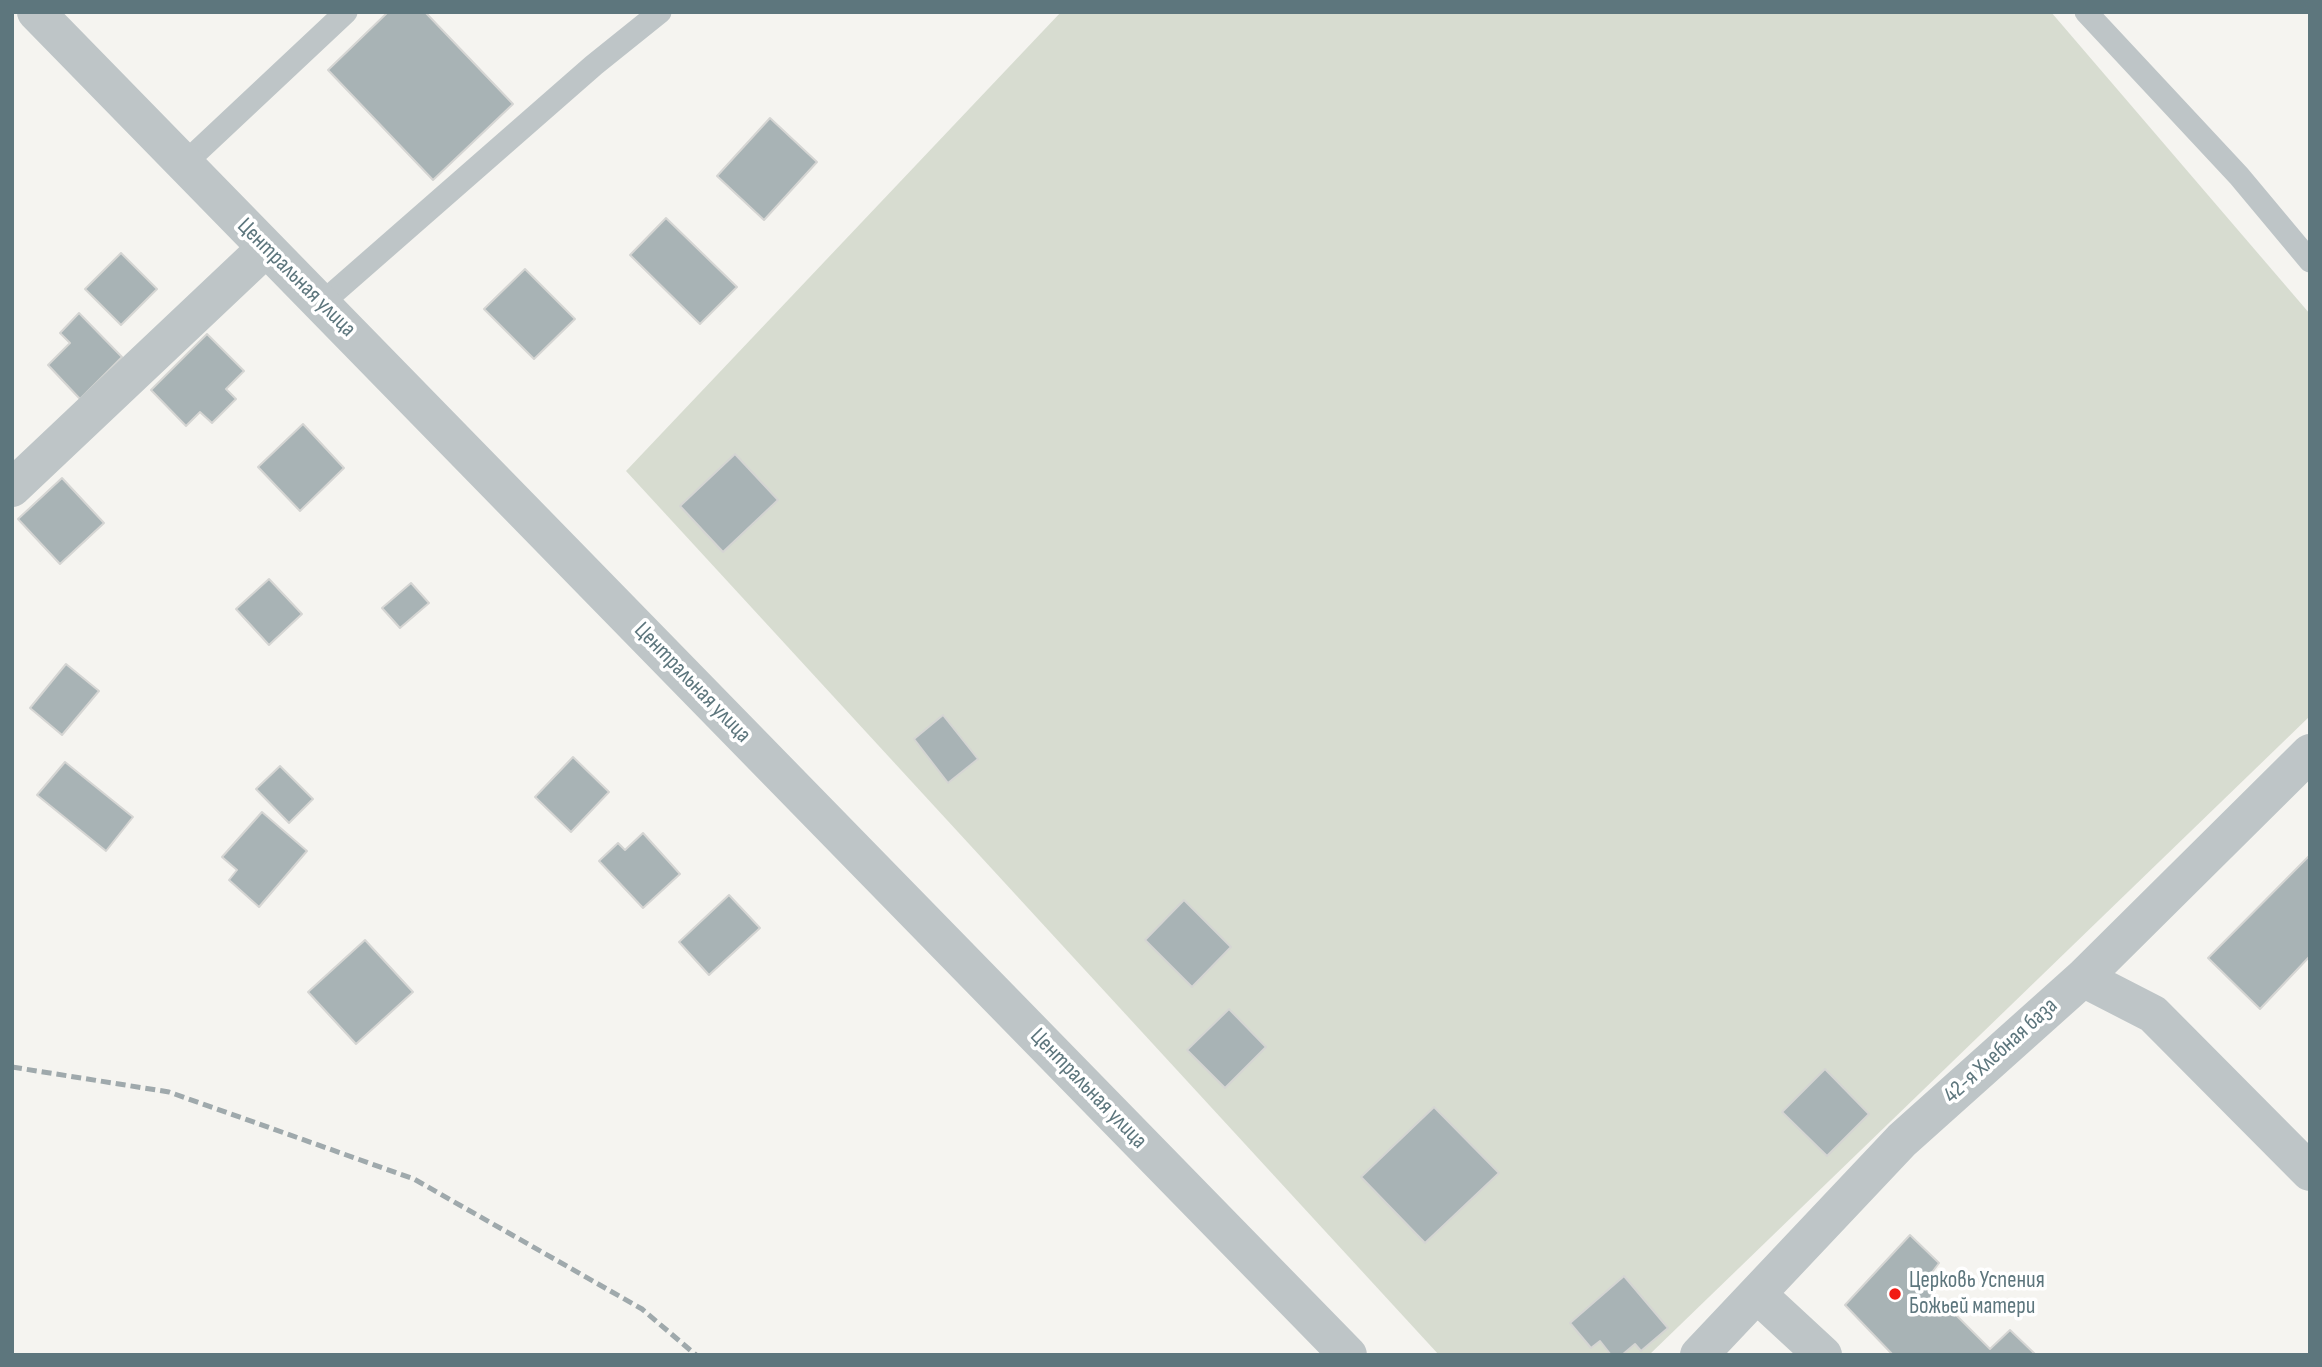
<!DOCTYPE html>
<html>
<head>
<meta charset="utf-8">
<style>
	body { margin:0 }
	#map { position:relative; width:2322px; height:1367px; overflow:hidden; background:#f5f4f0; font-family:"Sofia Sans Condensed",sans-serif }
	canvas { display:block }
	.frame { position:absolute; inset:0; border:14px solid #5d767d; pointer-events:none }
</style>
</head>
<body>
<div id="map">
<canvas width="2322" height="1367"></canvas>
<div class="frame"></div>
</div>
<script>
const g = document.querySelector('canvas').getContext('2d');
g.lineJoin = 'round';
function fillPath(path, color) { g.fillStyle = color; g.fill(path, 'evenodd'); }
function trace(path, color, width, dash) { g.strokeStyle = color; g.lineWidth = width; g.lineCap = dash ? 'butt' : 'round'; g.setLineDash(dash || []); g.stroke(path); }
function drawText(font, color, halo, rows, align = 'center') {
  g.font = font + ' "Sofia Sans Condensed",sans-serif'; g.lineWidth = 7; g.setLineDash([]); g.textBaseline = 'middle'; g.strokeStyle = halo; g.fillStyle = color; for (const [text, x, y, turn = 0] of rows) {
    g.save(); g.translate(x, y); g.rotate((+turn || 0) * Math.PI / 180); g.textAlign = isNaN(turn) ? turn : align; if (halo) g.strokeText(text, 0, 0); g.fillText(text, 0, 0); g.restore();
  }
}
const green = new Path2D(`
	M1061 12H2051L2310 314V716L1649 1355H1439L626 471Z`);
const building = new Path2D(`
	M388 12H425L513 104 433 180 328 70Z
	M770 118 817 162 764 220 717 176Z
	M666 218 737 287 700 324 630 255Z
	M121 253 157 289 121 325 85 289Z
	M525 269 575 319 534 359 484 309Z
	M79 313 122 357 80 399 48 365 70 343 60 333Z
	M207 334 244 371 226 389 236 399 212 423 200 412 186 426 151 390Z
	M303 424 344 468 300 511 258 467Z
	M735 454 778 500 723 552 680 506Z
	M62 478 104 523 60 564 18 519Z
	M269 579 302 614 269 645 236 609Z
	M411 583 429 603 400 628 382 608Z
	M66 664 99 691 62 735 30 708Z
	M943 715 978 759 948 783 914 739Z
	M573 757 609 792 571 832 535 797Z
	M65 762 133 817 106 851 37 795Z
	M280 766 313 799 289 823 256 789Z
	M262 812 307 851 259 907 229 880 237 870 222 857Z
	M643 833 680 874 643 908 599 861 618 843 625 850Z
	M2310 855V956L2260 1009 2208 958Z
	M729 895 760 928 709 975 679 942Z
	M1184 900 1231 947 1192 987 1145 940Z
	M365 940 413 992 356 1044 308 992Z
	M1229 1009 1266 1047 1225 1088 1187 1050Z
	M1825 1069 1869 1114 1827 1156 1782 1112Z
	M1434 1107 1499 1173 1425 1243 1361 1177Z
	M1910 1235 1939 1263 1924 1283 1990 1349 2010 1330 2036 1355H1893L1845 1305Z
	M1624 1276 1668 1328 1641 1351 1635 1344 1622 1355H1611L1600 1341 1591 1348 1570 1323Z`);
const lane = new Path2D(`
	M2086 12 2239 176 2310 261
	M184 164 346 12
	M322 303 594 65 660 12`);
const street = new Path2D(`
	M36 12 1348 1355
	M12 488 266 248
	M2083 978 2153 1014 2310 1172
	M1757 1294 1823 1355
	M1699 1355 1902 1140 2083 978 2310 753`);
const rail = new Path2D(`
	M12 1067 169 1092 414 1179 642 1309 696 1355`);
const markers = [
	[1895,1294,7,"#f11b13"]
];
const streetNames = [
	["Центральная улица",296,278,45],
	["Центральная улица",692,683,46],
	["42-я Хлебная база",2001,1051,-42],
	["Центральная улица",1088,1089,46]
];
const poiNames = [
	["Церковь Успения",1909,1281],
	["Божьей матери",1909,1307]
];
fillPath(green, '#d7dcd0');
fillPath(building, '#a8b3b5');
trace(building, '#d5d5d3', 2);
trace(lane, '#bec5c7', 23);
trace(street, '#bec5c7', 38);
trace(rail, '#9fa9ac', 5, [10, 5]);
for (const [x, y, r, color] of markers) { const dot = new Path2D(); dot.arc(x, y, r, 0, 2 * Math.PI); g.fillStyle = color; g.fill(dot); trace(dot, '#fff', 2.5); }
drawText('23px', '#5d767d', '#fff', streetNames);
drawText('23px', '#5d767d', '#fff', poiNames, 'left');
</script>
</body>
</html>
